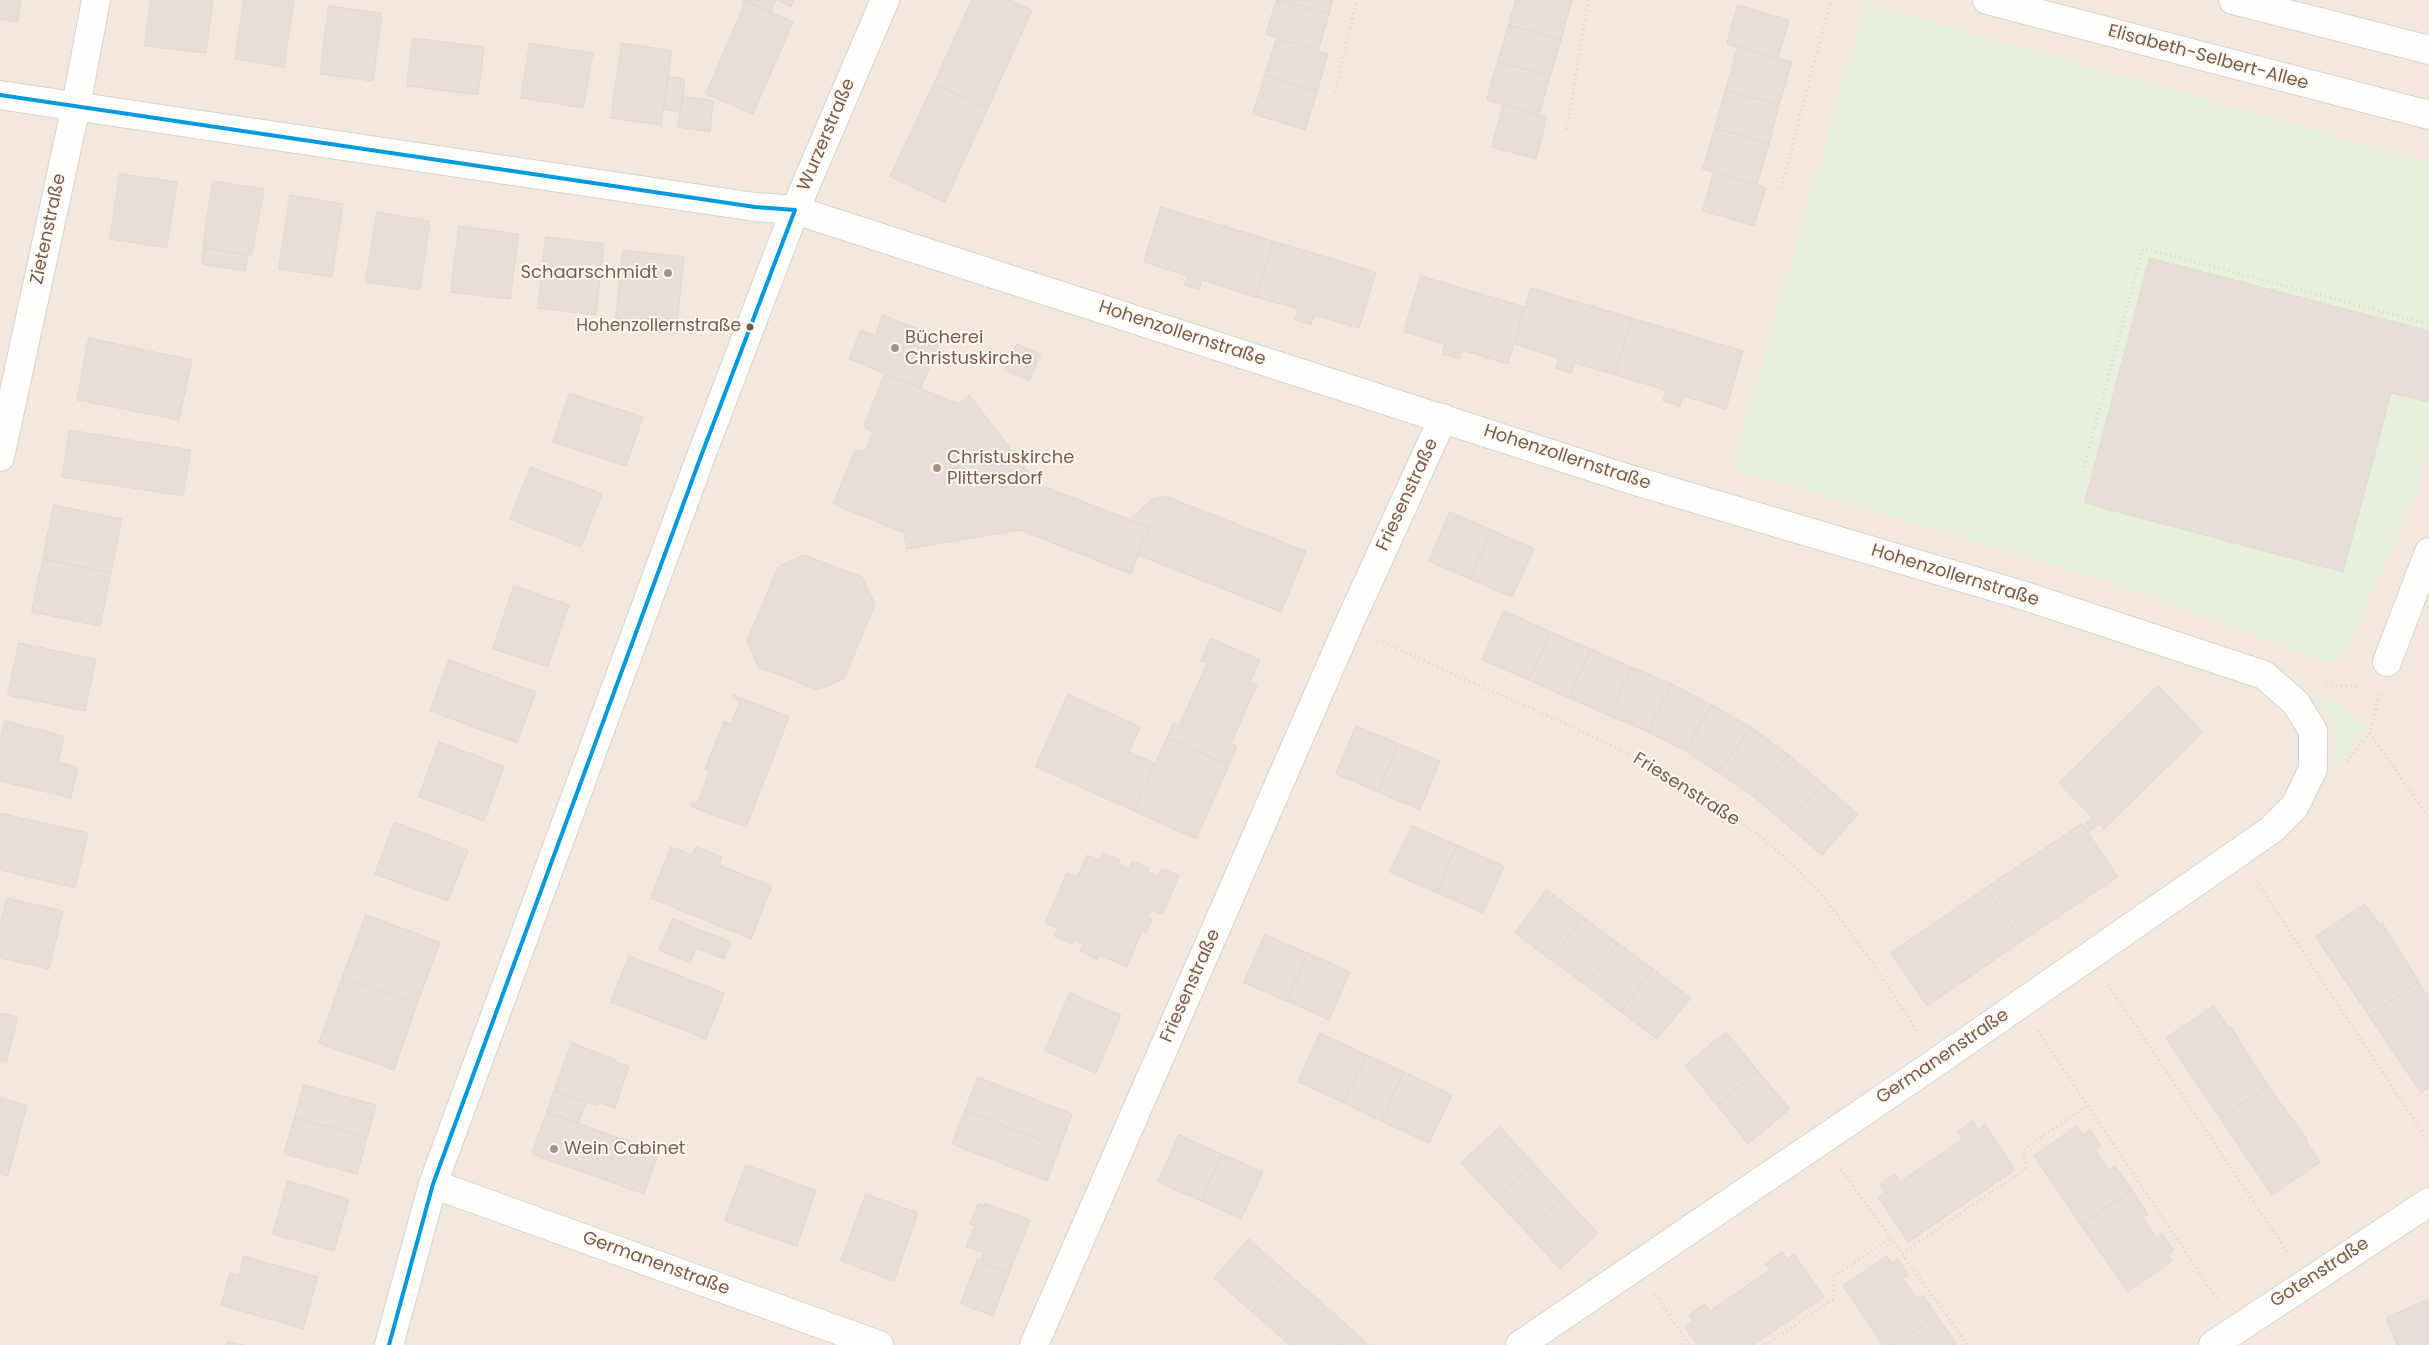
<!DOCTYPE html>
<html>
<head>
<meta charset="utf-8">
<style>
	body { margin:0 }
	canvas { display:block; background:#f9f5f0 }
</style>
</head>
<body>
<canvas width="2429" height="1345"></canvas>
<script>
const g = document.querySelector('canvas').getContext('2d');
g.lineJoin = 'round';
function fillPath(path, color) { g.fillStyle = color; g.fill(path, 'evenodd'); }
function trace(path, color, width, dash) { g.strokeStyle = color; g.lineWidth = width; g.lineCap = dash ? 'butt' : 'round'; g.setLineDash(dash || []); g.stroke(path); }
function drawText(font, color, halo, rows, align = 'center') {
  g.font = font + ' Poppins,sans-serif'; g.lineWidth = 4; g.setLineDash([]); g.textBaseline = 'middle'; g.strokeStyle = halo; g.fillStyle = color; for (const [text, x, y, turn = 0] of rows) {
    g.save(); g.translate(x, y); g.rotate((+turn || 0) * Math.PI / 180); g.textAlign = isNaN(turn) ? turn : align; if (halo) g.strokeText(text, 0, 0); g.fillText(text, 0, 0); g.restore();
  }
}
const residential = new Path2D(`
	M0 0H2429V1345H0Z`);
const green = new Path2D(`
	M1866 4 2429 163V451L2418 489 2344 654 2330 663 2136 590 1732 468Z
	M2316 694 2345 709 2365 729 2333 769 2335 729Z`);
const building = new Path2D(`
	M0 0H21L18 22 0 19Z
	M151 0H213L206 53 145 46Z
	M244 0H294L284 67 235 59Z
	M744 0H776L771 12 746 1 742 3Z
	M777 0H794L791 6Z
	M972 0H1010L1032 10 988 108 934 84Z
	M1277 0 1329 14 1318 51 1266 34Z
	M1281 0H1333L1329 14Z
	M1516 0H1572L1561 40 1509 25Z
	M746 1 793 22 753 114 706 94Z
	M1738 5 1789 20 1778 58 1727 44Z
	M329 6 382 13 373 81 320 74Z
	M1509 25 1561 40 1550 77 1498 61Z
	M413 38 484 47 478 95 407 86Z
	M1277 38 1328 54 1317 92 1265 76Z
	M530 43 593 53 583 108 521 98Z
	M622 43 672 51 661 125 611 118Z
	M1738 47 1792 62 1779 105 1726 90Z
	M1498 61 1550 77 1539 115 1487 100Z
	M668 76 685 79 681 112 663 109Z
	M1265 76 1317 92 1305 130 1253 114Z
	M934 84 988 108 945 202 890 177Z
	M1726 90 1779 105 1769 144 1715 128Z
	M683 96 713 101 710 132 678 127Z
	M1503 105 1547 117 1536 159 1492 147Z
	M1715 128 1769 144 1757 185 1703 169Z
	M1714 172 1766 188 1754 226 1703 211Z
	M120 174 177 182 167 248 110 239Z
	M213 181 264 189 252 255 203 247Z
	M290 195 343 204 332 277 279 269Z
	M1161 207 1273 241 1256 297 1202 280 1199 290 1184 285 1188 276 1144 262Z
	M377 212 430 221 420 290 366 282Z
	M459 226 519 234 510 299 451 292Z
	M546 237 604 244 596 315 538 308Z
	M1273 241 1376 272 1359 328 1314 315 1311 325 1295 320 1298 309 1256 297Z
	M204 248 248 255 245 271 202 264Z
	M623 250 684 257 676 334 615 327Z
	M2150 258 2429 331V402L2391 393 2343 572 2085 503Z
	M1421 276 1525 307 1508 364 1462 350 1460 359 1442 354 1445 344 1404 332Z
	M1531 288 1632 318 1615 375 1575 363 1572 373 1556 368 1559 358 1514 344Z
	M883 315 941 338 921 388 849 359 861 330 875 336Z
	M1632 318 1743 351 1726 409 1683 396 1680 406 1663 401 1666 390 1615 375Z
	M89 338 192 360 179 420 77 400Z
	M1017 344 1041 354 1029 381 1005 370Z
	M885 374 959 404 969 395 1038 484 1149 527 1131 574 1020 530 907 549 904 533 833 504 855 450 865 452 873 432 864 427Z
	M570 393 643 417 626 466 553 442Z
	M70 430 191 450 183 496 62 477Z
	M531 467 602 494 581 547 510 519Z
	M1165 496 1306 551 1281 612 1138 555 1149 527 1130 520 1152 499Z
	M54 505 122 519 111 573 43 559Z
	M1450 512 1492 530 1470 579 1429 561Z
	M1492 530 1534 549 1512 597 1470 579Z
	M804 555 862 577 875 604 844 679 818 690 758 667 747 641 778 567Z
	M43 559 111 573 100 626 32 612Z
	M514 586 569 605 548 667 493 649Z
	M1504 611 1551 632 1529 680 1482 660Z
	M1551 632 1591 649 1569 698 1529 680Z
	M1211 638 1260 660 1250 682 1257 685 1231 743 1237 746 1229 765 1167 738 1173 723 1179 726 1207 663 1201 661Z
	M19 643 96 659 85 711 8 695Z
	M1591 649 1631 667 1610 716 1569 698Z
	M449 660 536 692 517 743 430 711Z
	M1631 667 1672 684 1648 732 1610 716Z
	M1672 684 1712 705 1685 751 1648 732Z
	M2158 686 2203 732 2104 829 2099 824 2088 832 2084 826 2092 817 2059 783Z
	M1068 694 1140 727 1129 752 1155 763 1134 811 1036 767Z
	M734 695 789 717 746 827 690 806 691 802 697 804 710 771 705 769 724 721 731 724 740 701 733 698Z
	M1712 705 1751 727 1719 773 1685 751Z
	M5 721 64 736 58 762 78 767 71 798 0 781V742Z
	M1356 726 1399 744 1378 792 1336 774Z
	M1751 727 1789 755 1754 797 1719 773Z
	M1167 738 1229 765 1196 839 1134 811Z
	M439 742 504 766 484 821 419 797Z
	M1399 744 1440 761 1420 810 1378 792Z
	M1789 755 1823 784 1787 825 1754 797Z
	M1823 784 1858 814 1822 855 1787 825Z
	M0 813 88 833 75 888 0 870Z
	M395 822 468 850 448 901 375 874Z
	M2082 824 2118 877 2022 941 1986 888Z
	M1412 826 1457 845 1437 893 1390 872Z
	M1457 845 1504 866 1483 913 1437 893Z
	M671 847 693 855 696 847 722 857 719 865 772 886 751 939 651 898Z
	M1103 853 1120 860 1118 864 1129 869 1132 861 1149 868 1147 872 1158 877 1162 869 1179 875 1163 914 1151 910 1148 918 1152 919 1146 933 1142 931 1127 967 1099 955 1097 959 1080 951 1083 944 1073 939 1072 944 1054 936 1058 928 1045 923 1067 873 1077 877 1087 855 1099 860Z
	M1986 888 2022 941 1927 1006 1891 953Z
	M1547 890 1583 917 1551 960 1515 933Z
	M7 898 63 911 49 969 0 958V926Z
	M2365 904 2380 925 2382 923 2419 982 2369 1016 2316 937Z
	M366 915 440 942 417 1004 342 979Z
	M1583 917 1618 943 1586 985 1551 960Z
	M673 919 731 942 724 959 696 948 690 963 659 950Z
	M1265 935 1308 953 1287 1001 1244 983Z
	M1618 943 1653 969 1621 1012 1586 985Z
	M1308 953 1350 972 1329 1020 1287 1001Z
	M629 956 724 993 706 1039 611 1002Z
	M1653 969 1691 998 1657 1039 1621 1012Z
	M342 979 417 1004 394 1070 319 1043Z
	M2419 982 2429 998V1087L2421 1093 2369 1016Z
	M1070 993 1121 1015 1096 1073 1045 1051Z
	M2214 1006 2229 1028 2231 1027 2268 1086 2220 1118 2166 1038Z
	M0 1013 18 1017 6 1062 0 1060Z
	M1726 1032 1758 1071 1717 1105 1685 1066Z
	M1320 1033 1367 1055 1344 1103 1298 1082Z
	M572 1043 615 1059V1062L629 1066 615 1108 600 1103 598 1106 554 1091Z
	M1367 1055 1404 1072 1381 1121 1344 1103Z
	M1758 1071 1790 1109 1748 1144 1717 1105Z
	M1404 1072 1452 1095 1429 1143 1381 1121Z
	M978 1077 1072 1114 1060 1147 965 1111Z
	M304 1085 376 1105 367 1138 295 1117Z
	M2268 1086 2307 1139 2306 1141 2320 1162 2272 1195 2220 1118Z
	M554 1091 586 1102 578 1123 547 1112Z
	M0 1098 27 1105 8 1176 0 1174Z
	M965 1111 1060 1147 1047 1181 952 1144Z
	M547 1112 659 1152 644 1194 532 1154Z
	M295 1117 367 1138 357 1174 284 1154Z
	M1973 1121 1978 1129 1985 1124 2015 1170 1908 1242 1878 1197 1885 1192 1880 1184 1895 1174 1900 1182 1963 1139 1957 1132Z
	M2077 1126 2083 1135 2090 1130 2101 1146 2095 1150 2109 1171 2115 1166 2132 1190 2081 1225 2034 1156Z
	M1500 1127 1534 1164 1495 1199 1461 1163Z
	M1179 1135 1222 1154 1201 1201 1158 1182Z
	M1222 1154 1263 1172 1241 1219 1201 1201Z
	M1534 1164 1564 1197 1526 1232 1495 1199Z
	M746 1165 816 1190 797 1246 725 1221Z
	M288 1181 349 1199 334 1251 273 1234Z
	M2132 1190 2148 1214 2143 1218 2156 1238 2162 1234 2174 1250 2167 1255 2172 1261 2128 1292 2081 1225Z
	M866 1194 918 1213 894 1281 841 1261Z
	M1564 1197 1598 1233 1560 1269 1526 1232Z
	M985 1203 1030 1220 1009 1273 981 1262 984 1253 966 1247 975 1225 970 1224 978 1204 984 1206Z
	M1249 1239 1287 1273 1252 1312 1214 1278Z
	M1782 1252 1787 1259 1794 1254 1824 1297 1753 1345H1697L1685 1327 1693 1321 1689 1315 1705 1304 1710 1311 1770 1270 1766 1264Z
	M244 1256 318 1277 303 1329 221 1305 230 1273 239 1275Z
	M1887 1256 1892 1263 1898 1259 1908 1275 1903 1279 1917 1299 1923 1295 1937 1316 1894 1345H1883L1843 1286Z
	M978 1259 1009 1273 993 1316 961 1304Z
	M1287 1273 1319 1300 1284 1340 1252 1312Z
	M2429 1299V1345H2397L2386 1318Z
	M1319 1300 1352 1330 1339 1345H1290L1284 1340Z
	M1937 1316 1956 1343 1954 1345H1894Z
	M1352 1330 1369 1345H1339Z
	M227 1341 243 1345H226Z`);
const path = new Path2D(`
	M1335 92 1357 0
	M1567 129 1588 0
	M1781 188 1831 0
	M2084 467 2143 248 2429 324
	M1378 640C1425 661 1472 683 1519 703 1625 750 1746 806 1823 897 1858 939 1887 987 1918 1032
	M2326 685 2358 686 2361 684
	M2370 733 2429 818
	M2347 761 2370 733 2379 694
	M2256 880 2429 1143
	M2108 985 2289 1254
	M2038 1031 2218 1300
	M1841 1169 1968 1345
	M1902 1253 2026 1169 2023 1150 2087 1106
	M1655 1294 1689 1345
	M1766 1345 1834 1299V1276L1891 1238`);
const minor = new Path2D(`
	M1987 0 2429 115
	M2233 0 2429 50
	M0 95 755 207 795 210 1629 479 2025 596 2264 675 2296 703 2313 731V769L2295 806 2271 830 1938 1061 1520 1345
	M0 457 76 106 96 0
	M2387 662 2429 552
	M433 1184 879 1345
	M389 1345 433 1184 701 456 795 210 885 0
	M1034 1345 1348 626 1443 418
	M2213 1345 2429 1202`);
const bus1 = new Path2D(`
	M0 95 755 207 795 210 701 456 433 1184 389 1345`);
const markers = [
	[668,273,5,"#a69286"],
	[750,327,4.5,"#7a5c4d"],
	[895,348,5,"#a69286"],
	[937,468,5,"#a69286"],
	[554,1149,5,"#a69286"]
];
const busNames = [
	["Hohenzollernstraße",741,327]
];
const streetNames = [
	["Elisabeth-Selbert-Allee",2208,58,15],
	["Wurzerstraße",827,135,-67],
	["Zietenstraße",49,229,-78],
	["Hohenzollernstraße",1182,334,18],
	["Hohenzollernstraße",1567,458,18],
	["Friesenstraße",1408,495,-65],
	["Hohenzollernstraße",1955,576,17],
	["Friesenstraße",1686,790,32],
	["Friesenstraße",1191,986,-66],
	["Germanenstraße",1943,1057,-34],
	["Germanenstraße",656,1264,20],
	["Gotenstraße",2320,1273,-33]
];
const poiNames = [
	["Schaarschmidt",658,273,"right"],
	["Bücherei",905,338],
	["Christuskirche",905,359],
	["Christuskirche",947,458],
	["Plittersdorf",947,479],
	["Wein Cabinet",564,1149]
];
fillPath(residential, '#f2e8de');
fillPath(green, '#e7f0db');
fillPath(building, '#e6ded7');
trace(building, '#e2d8d2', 1);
trace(minor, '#d7d1cb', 30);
trace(path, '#dcd5d0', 3, [1, 4]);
trace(minor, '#fefefd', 28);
trace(bus1, '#0099dc', 4);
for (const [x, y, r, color] of markers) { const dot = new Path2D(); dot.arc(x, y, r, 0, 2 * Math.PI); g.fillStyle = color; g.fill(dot); trace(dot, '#fffaf3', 2); }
drawText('17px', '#7a5c4d', '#fffaf3', busNames, 'right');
drawText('18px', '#7a5c4d', '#fffaf3', streetNames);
drawText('18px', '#7a5c4d', '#fffaf3', poiNames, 'left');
</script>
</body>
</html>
